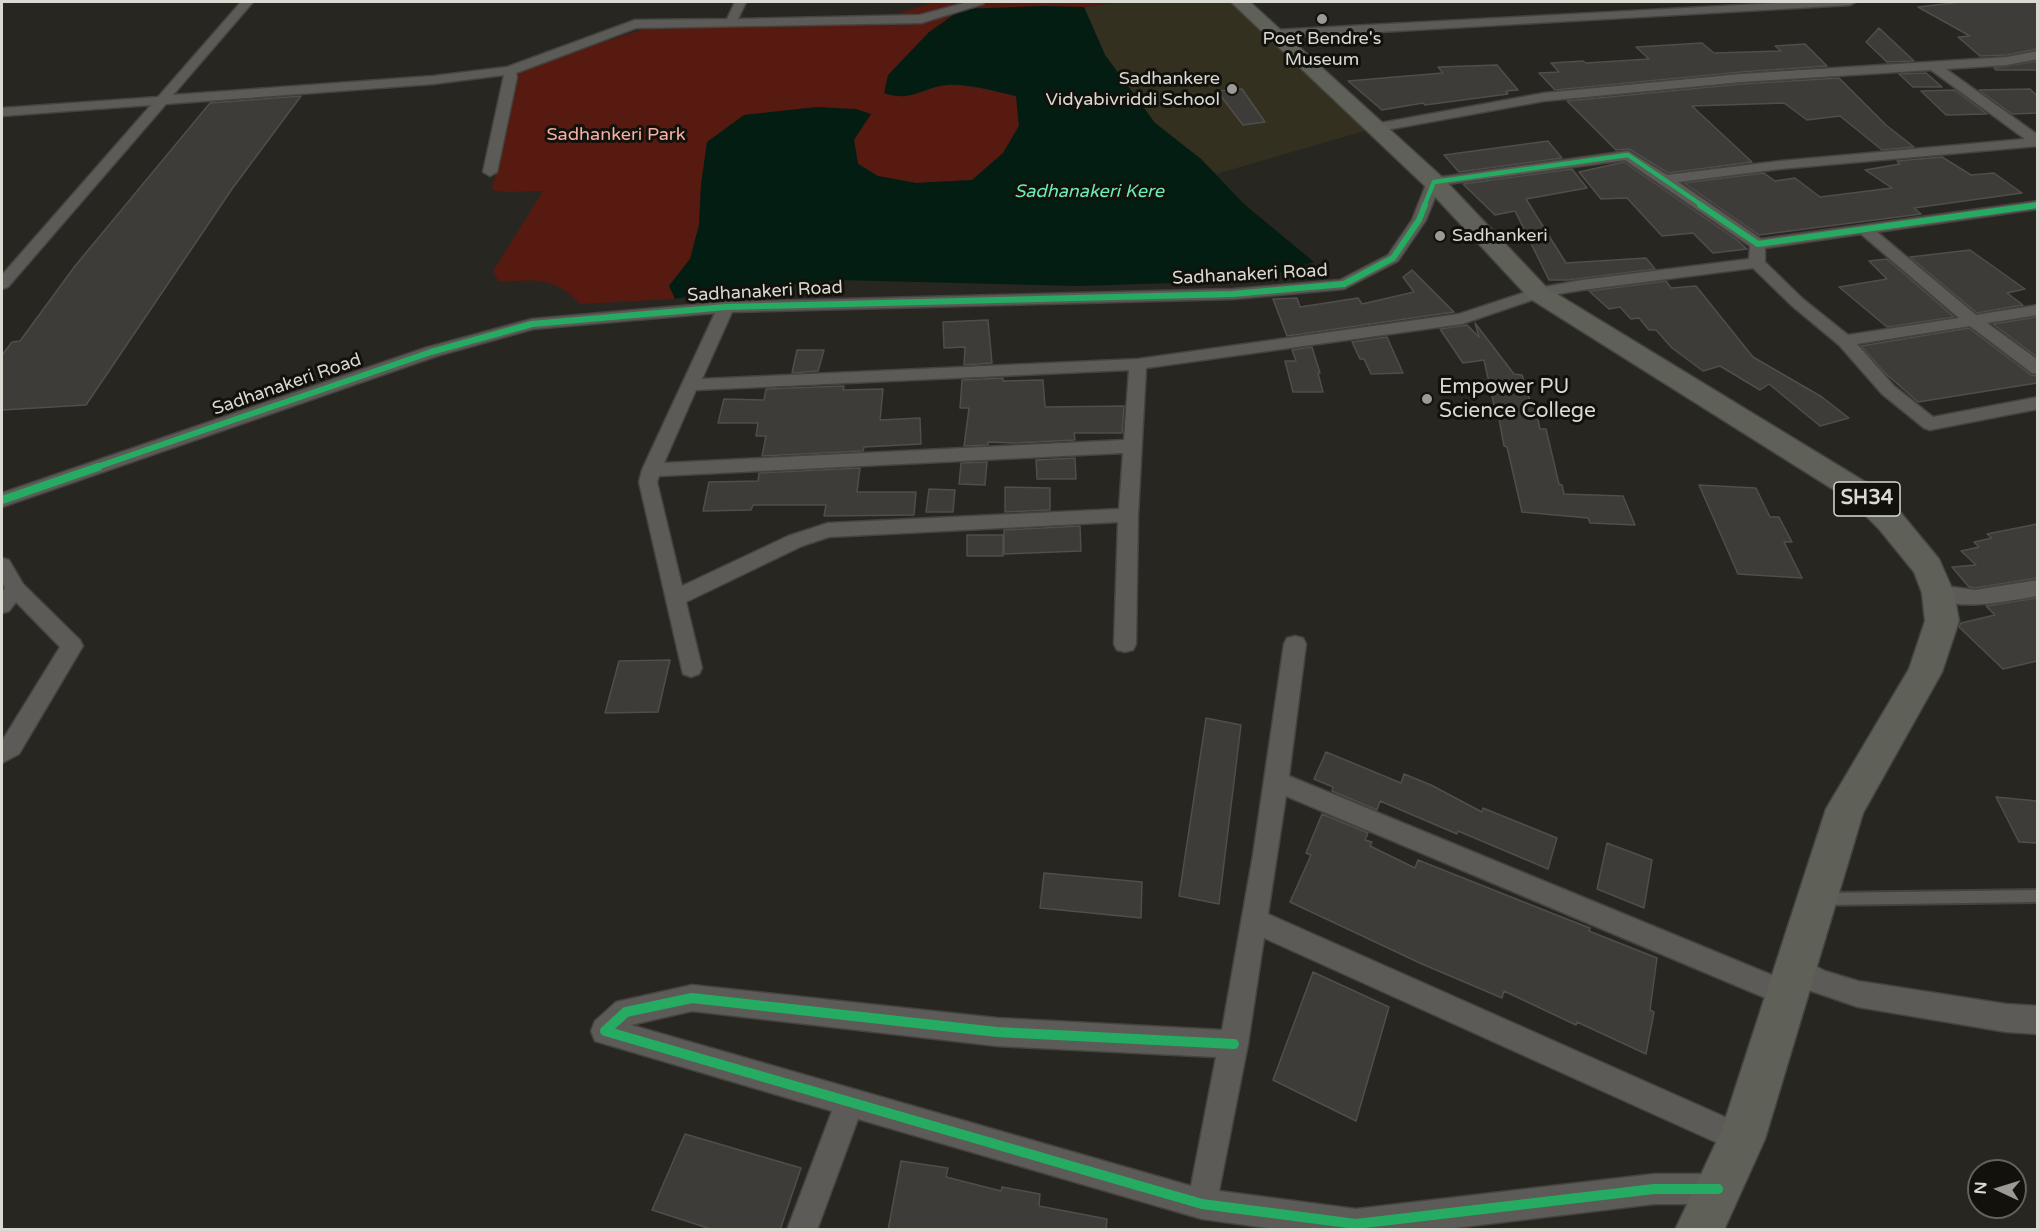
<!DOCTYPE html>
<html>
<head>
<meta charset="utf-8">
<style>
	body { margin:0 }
	#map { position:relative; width:2039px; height:1231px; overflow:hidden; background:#272621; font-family:"Varela Round",sans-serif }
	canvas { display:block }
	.frame { position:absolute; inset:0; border:3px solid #dad9d2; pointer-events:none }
	.north { position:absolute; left:1967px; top:1159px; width:60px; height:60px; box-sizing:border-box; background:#12110c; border:2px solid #62615b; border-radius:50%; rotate:274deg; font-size:16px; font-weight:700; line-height:24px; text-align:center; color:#dad9d2 }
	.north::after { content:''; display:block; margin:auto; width:21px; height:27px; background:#9b9a94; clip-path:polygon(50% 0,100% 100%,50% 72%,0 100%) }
</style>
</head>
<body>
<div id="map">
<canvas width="2039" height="1231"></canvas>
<div class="frame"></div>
<div class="north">N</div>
</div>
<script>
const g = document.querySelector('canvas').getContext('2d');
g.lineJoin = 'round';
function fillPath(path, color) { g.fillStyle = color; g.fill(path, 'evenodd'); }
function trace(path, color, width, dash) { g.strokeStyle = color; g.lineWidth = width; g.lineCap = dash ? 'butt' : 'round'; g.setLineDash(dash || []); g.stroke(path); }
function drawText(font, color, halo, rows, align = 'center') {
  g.font = font + ' "Varela Round",sans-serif'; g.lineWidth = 6; g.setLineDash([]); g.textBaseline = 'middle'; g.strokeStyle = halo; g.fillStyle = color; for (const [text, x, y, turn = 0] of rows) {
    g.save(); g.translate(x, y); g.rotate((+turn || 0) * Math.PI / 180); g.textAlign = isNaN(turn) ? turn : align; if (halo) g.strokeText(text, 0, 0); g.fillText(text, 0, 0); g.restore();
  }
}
const built = new Path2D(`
	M1121 2H1240L1375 128 1216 174 1201 159 1155 123 1105 55 1084 7Z`);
const green = new Path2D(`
	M954 2H1121L1084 7 962 9 919 93 946 84 980 88 1016 96 1019 126 1003 153 972 180 916 183 878 176 858 163 854 140 870 114 817 107 744 115 707 142 701 185 699 225 690 259 669 285 675 299 580 304C554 276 535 280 499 282L493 271 543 191 504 192 492 190 516 71 668 21 881 19 931 3Z`);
const water = new Path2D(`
	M1042 6 1084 7 1105 55 1155 123 1201 159 1244 204 1314 262 1273 275 1173 283 1078 286 839 280 708 293 675 299 669 286 690 259 699 225 701 185 707 142 744 115 817 107 856 109 871 114 854 140 858 164 878 176 916 183 972 180 1003 153 1019 126 1016 96C994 91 969 83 947 85 921 87 913 103 884 93L888 75 929 32 962 9Z`);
const building = new Path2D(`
	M1962 2H2037V49L2007 55 1980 56 1958 37 1970 36 1918 7Z
	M1879 28 1914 61 1887 62 1866 42Z
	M1702 43 1714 53 1781 51 1775 46 1805 44 1827 66 1741 72 1555 90 1539 73 1559 72 1551 63 1583 61 1586 63 1649 59 1636 47Z
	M2037 61V70H1996L1994 68Z
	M1497 65 1518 90 1506 91 1508 94 1425 105 1423 103 1382 110 1348 81 1443 73 1438 67Z
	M1926 73 1942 87H1913L1899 74Z
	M1839 78 1886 125 1914 147 1882 150 1840 116 1807 120 1784 103 1692 106 1752 162 1668 173 1629 149 1616 150 1567 101 1741 84Z
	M1242 89 1265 122 1243 125 1217 91Z
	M2030 89 2037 96V113L2012 114 1979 90Z
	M1955 90 1987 114 1946 115 1921 91Z
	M301 96 232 189 86 405 2 410V355L12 342 20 341 75 266 210 103Z
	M1548 141 1562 158 1459 172 1444 155Z
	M1942 157 1971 175 1994 173 2022 193 1914 208 1921 214 1759 235 1684 183 1764 173 1775 181 1795 178 1820 197 1892 188 1865 170 1900 164 1897 161Z
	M1624 162 1737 240 1747 249 1713 253 1693 233 1662 236 1627 198 1601 199 1579 172Z
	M1572 169 1587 188 1526 199 1566 263 1646 258 1655 269 1568 280H1549L1515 211 1495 215 1463 184Z
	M1970 250 2025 289 2007 293 2023 305 1977 313 1910 257Z
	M1887 259 1954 317 1887 327 1839 287 1887 279 1869 261Z
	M1412 270 1454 312 1287 336 1273 299 1297 298 1300 307 1358 298 1362 304 1414 292 1403 277Z
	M1666 281 1671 288 1696 286 1753 357 1822 397 1849 418 1820 426 1769 384 1760 390 1720 366 1703 371 1672 348 1656 330H1649L1639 318 1631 319 1620 307 1609 309 1589 291Z
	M2037 317V357L1993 324Z
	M988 320 992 363 964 365 965 347 944 348 943 322Z
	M1475 323 1514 374 1522 375 1530 401H1534L1540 429H1546L1559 484 1562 485 1564 494 1623 496 1635 525 1590 523 1588 518 1522 512 1507 447 1504 446 1499 419H1497L1484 360 1463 363 1440 329 1467 325 1479 337Z
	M1969 328 2031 375 2037 376V383L1918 402 1885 373 1861 346Z
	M1387 337 1403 373 1371 374 1364 359H1360L1352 342Z
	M1312 347 1320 373H1318L1323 392H1293L1285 361H1296L1292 350Z
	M797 350H824L818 371 792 373Z
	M1003 378V381L1043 380 1045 407 1124 406 1122 433H1074L1075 440 1015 443 988 442V445L964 446 969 408H960L962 380Z
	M844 386 843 390 883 389 880 420 920 418 921 444 864 447 863 451 762 456 766 436H756L758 423H718L724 399 764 400 766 389Z
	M1075 458 1076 479H1037L1036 460Z
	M987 462 985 485 959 484 961 463Z
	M860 468 857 492H916L914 515 824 516 826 505H753L751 510 703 511 709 482 758 481 759 473Z
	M1699 485 1756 488 1770 517H1779L1792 542H1784L1802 578 1738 574Z
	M1005 487 1050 488V510L1005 512Z
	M929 489 955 490 953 512H926Z
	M2037 524V578L1975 588 1969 587 1952 567 1976 565 1961 551 1979 547 1974 542 1992 538 1987 534Z
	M1080 526 1081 551 1004 554V530Z
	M967 535H1003V556H967Z
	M2037 598V661L2003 669 1959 627 1961 623 1995 615 1986 606Z
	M670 660 658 712 605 713 619 661Z
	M1206 718 1241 725 1219 904 1179 896Z
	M1326 752 1401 783 1404 774 1431 785 1482 812 1483 808 1557 838 1548 869 1458 831 1457 834 1380 801 1377 810 1332 791 1333 787 1314 779Z
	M1996 797 2037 801V843L2019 842Z
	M1322 814 1368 833 1365 840 1372 842 1370 846 1415 868 1418 860 1564 918 1590 928 1589 931 1657 958 1650 1010 1654 1012 1646 1054 1577 1022 1576 1025 1504 991 1502 998 1422 964 1290 902 1311 855 1306 853Z
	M1607 843 1652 860 1644 908 1597 889Z
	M1044 873 1142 882 1141 918 1040 908Z
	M1313 972 1389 1007 1356 1121 1273 1080Z
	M685 1134 801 1168 780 1230H714L652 1210Z
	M901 1161 948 1168 946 1177 1001 1191 1002 1187 1040 1194 1039 1206 1107 1219 1106 1230H888Z`);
const service = new Path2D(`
	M2038 890V902L1825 905 1821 903 1819 899 1821 895 1825 893Z`);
const minor = new Path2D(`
	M241 2H253L173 95 433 76 507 67 635 20 727 19 735 2H746L738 19 920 15 968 2H985L983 4 921 23 636 28 516 73 517 77 497 172 490 176 483 172 504 75 433 84 166 104 8 287 2 289V275L151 105 2 116V108L158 97Z
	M1797 2H1856L1850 5 1275 38 1269 34 1275 30Z
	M2038 51V59L2007 65 1946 69 2038 135V146L1780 169 1678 182 1761 239 2038 201V209L1877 232 1976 315 2038 305V315L1987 323 2038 360V374L2032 373 1970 326 1857 344 1894 386 1933 417 2038 397V409L1930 430 1924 428 1882 394 1839 345 1791 305 1753 268 1582 290 1541 297 1462 324 1146 368 1138 515 1136 644 1133 650 1125 652 1117 650 1114 644 1118 522 829 537 802 546 686 602 702 668 699 674 691 677 683 674 639 482 642 470 715 313 533 329 437 356 2 507V493L425 348 532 319 726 302 1233 289 1340 280 1388 255 1412 220 1427 182 1434 178 1628 151 1667 175 1780 161 2025 139 1931 70 1741 82 1544 101 1375 132 1368 128 1375 124 1544 93 1741 74 2007 57ZM1625 160 1750 246 1749 259 1582 280 1538 288 1459 314 1138 359 702 379 732 312 1233 299 1344 289 1398 261 1426 220 1440 185ZM1861 234 1959 318 1848 335 1803 299 1765 262V248ZM1129 370 1124 440 664 463 696 390ZM1123 453 1119 509 828 523 788 536 682 586 657 482 659 476Z
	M2 558 9 560 23 584 80 640 83 646 19 754 2 763V741L60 647 16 602 9 611 2 613V592L5 588 2 582Z
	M2038 580V596C2001 602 1967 610 1931 599L1928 593 1931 587 1938 585 1975 590Z
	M1295 636 1303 638 1306 644 1289 776 1796 985 1800 994 1796 1003 1787 1007 1286 796 1268 914 1752 1129 1757 1139 1752 1149 1742 1154 1264 938 1248 1044 1219 1191 1356 1209 1654 1174H1718L1729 1178 1733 1189 1729 1200 1718 1204H1654L1438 1230H1282L1202 1219 858 1119 817 1230H787L832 1111 595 1041 591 1031 595 1021 616 1002 692 985 997 1018 1222 1030 1253 855 1284 644 1287 638ZM692 1011 997 1046 1216 1057 1191 1186 631 1025Z
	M1794 955 1825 971 1858 981 2006 1004 2038 1006V1034L2006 1032 1858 1007 1811 991 1785 977 1781 968 1785 959Z`);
const primary = new Path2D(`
	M1231 2H1250L1442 177 1547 288 1872 486 1901 513 1939 559 1954 593 1959 621 1942 672 1863 813 1765 1139 1724 1230H1675L1721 1132 1826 809 1909 669 1925 621 1922 593 1914 572 1879 529 1850 500 1529 298 1426 187Z`);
const cyclewayFar3 = new Path2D(`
	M1424 206 1434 182 1628 155 1703 206
	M2030 206 2038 205`);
const cyclewayFar2 = new Path2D(`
	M1700 205 1758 244 2038 205
	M94 468 431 352 532 324 726 307 1233 294 1344 284 1393 258 1419 220 1425 205`);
const cyclewayFar1 = new Path2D(`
	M2 500 98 467`);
const cycleway = new Path2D(`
	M1234 1044 997 1032 692 998 626 1012 605 1031 1202 1204 1356 1224 1654 1189H1718`);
const markers = [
	[1322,19,6,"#9b9a94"],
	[1232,89,6,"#9b9a94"],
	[1440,236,6,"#9b9a94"],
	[1427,399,6,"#9b9a94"]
];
const farPoinames = [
	["Poet Bendre's",1322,39],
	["Museum",1322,60],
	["Sadhankere",1220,79,"right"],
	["Vidyabivriddi School",1220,100,"right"],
	["Sadhankeri",1452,236,"left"]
];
const farParknames = [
	["Sadhankeri Park",616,135]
];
const farWaternames = [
	["Sadhanakeri Kere",1089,192]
];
const farStreetnames = [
	["Sadhanakeri Road",1250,275,-3],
	["Sadhanakeri Road",765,292,-3],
	["Sadhanakeri Road",287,385,-19]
];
const shields = [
	[1867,499,66]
];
const shieldNames = [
	["SH34",1867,499]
];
const poiNames = [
	["Empower PU",1439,387],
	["Science College",1439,411]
];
fillPath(built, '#333020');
fillPath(green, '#561a11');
fillPath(water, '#041d12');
fillPath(building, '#3e3c39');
trace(building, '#504e4a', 1.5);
trace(service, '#44433f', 4);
trace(minor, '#44433f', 3);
trace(primary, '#44433f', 3);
fillPath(service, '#5c5b57');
fillPath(minor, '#5c5b57');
fillPath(primary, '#5f6159');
trace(cyclewayFar3, '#26ab63', 4.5);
trace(cyclewayFar2, '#26ab63', 6);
trace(cyclewayFar1, '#26ab63', 8);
trace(cycleway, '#26ab63', 10);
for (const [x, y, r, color] of markers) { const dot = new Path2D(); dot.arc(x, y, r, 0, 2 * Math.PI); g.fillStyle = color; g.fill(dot); trace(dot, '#12110c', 2); }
drawText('18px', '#dad9d2', '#12110c', farPoinames);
drawText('18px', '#f6b0a4', '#12110c', farParknames);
drawText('italic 18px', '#6aecb5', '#12110c', farWaternames);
drawText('18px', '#dad9d2', '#12110c', farStreetnames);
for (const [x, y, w] of shields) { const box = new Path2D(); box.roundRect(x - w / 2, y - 17, w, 34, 4.5); g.fillStyle = '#12110c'; g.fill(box); trace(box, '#dad9d2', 1.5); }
drawText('bold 20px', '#dad9d2', null, shieldNames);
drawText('21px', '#dad9d2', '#12110c', poiNames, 'left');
</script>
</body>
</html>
